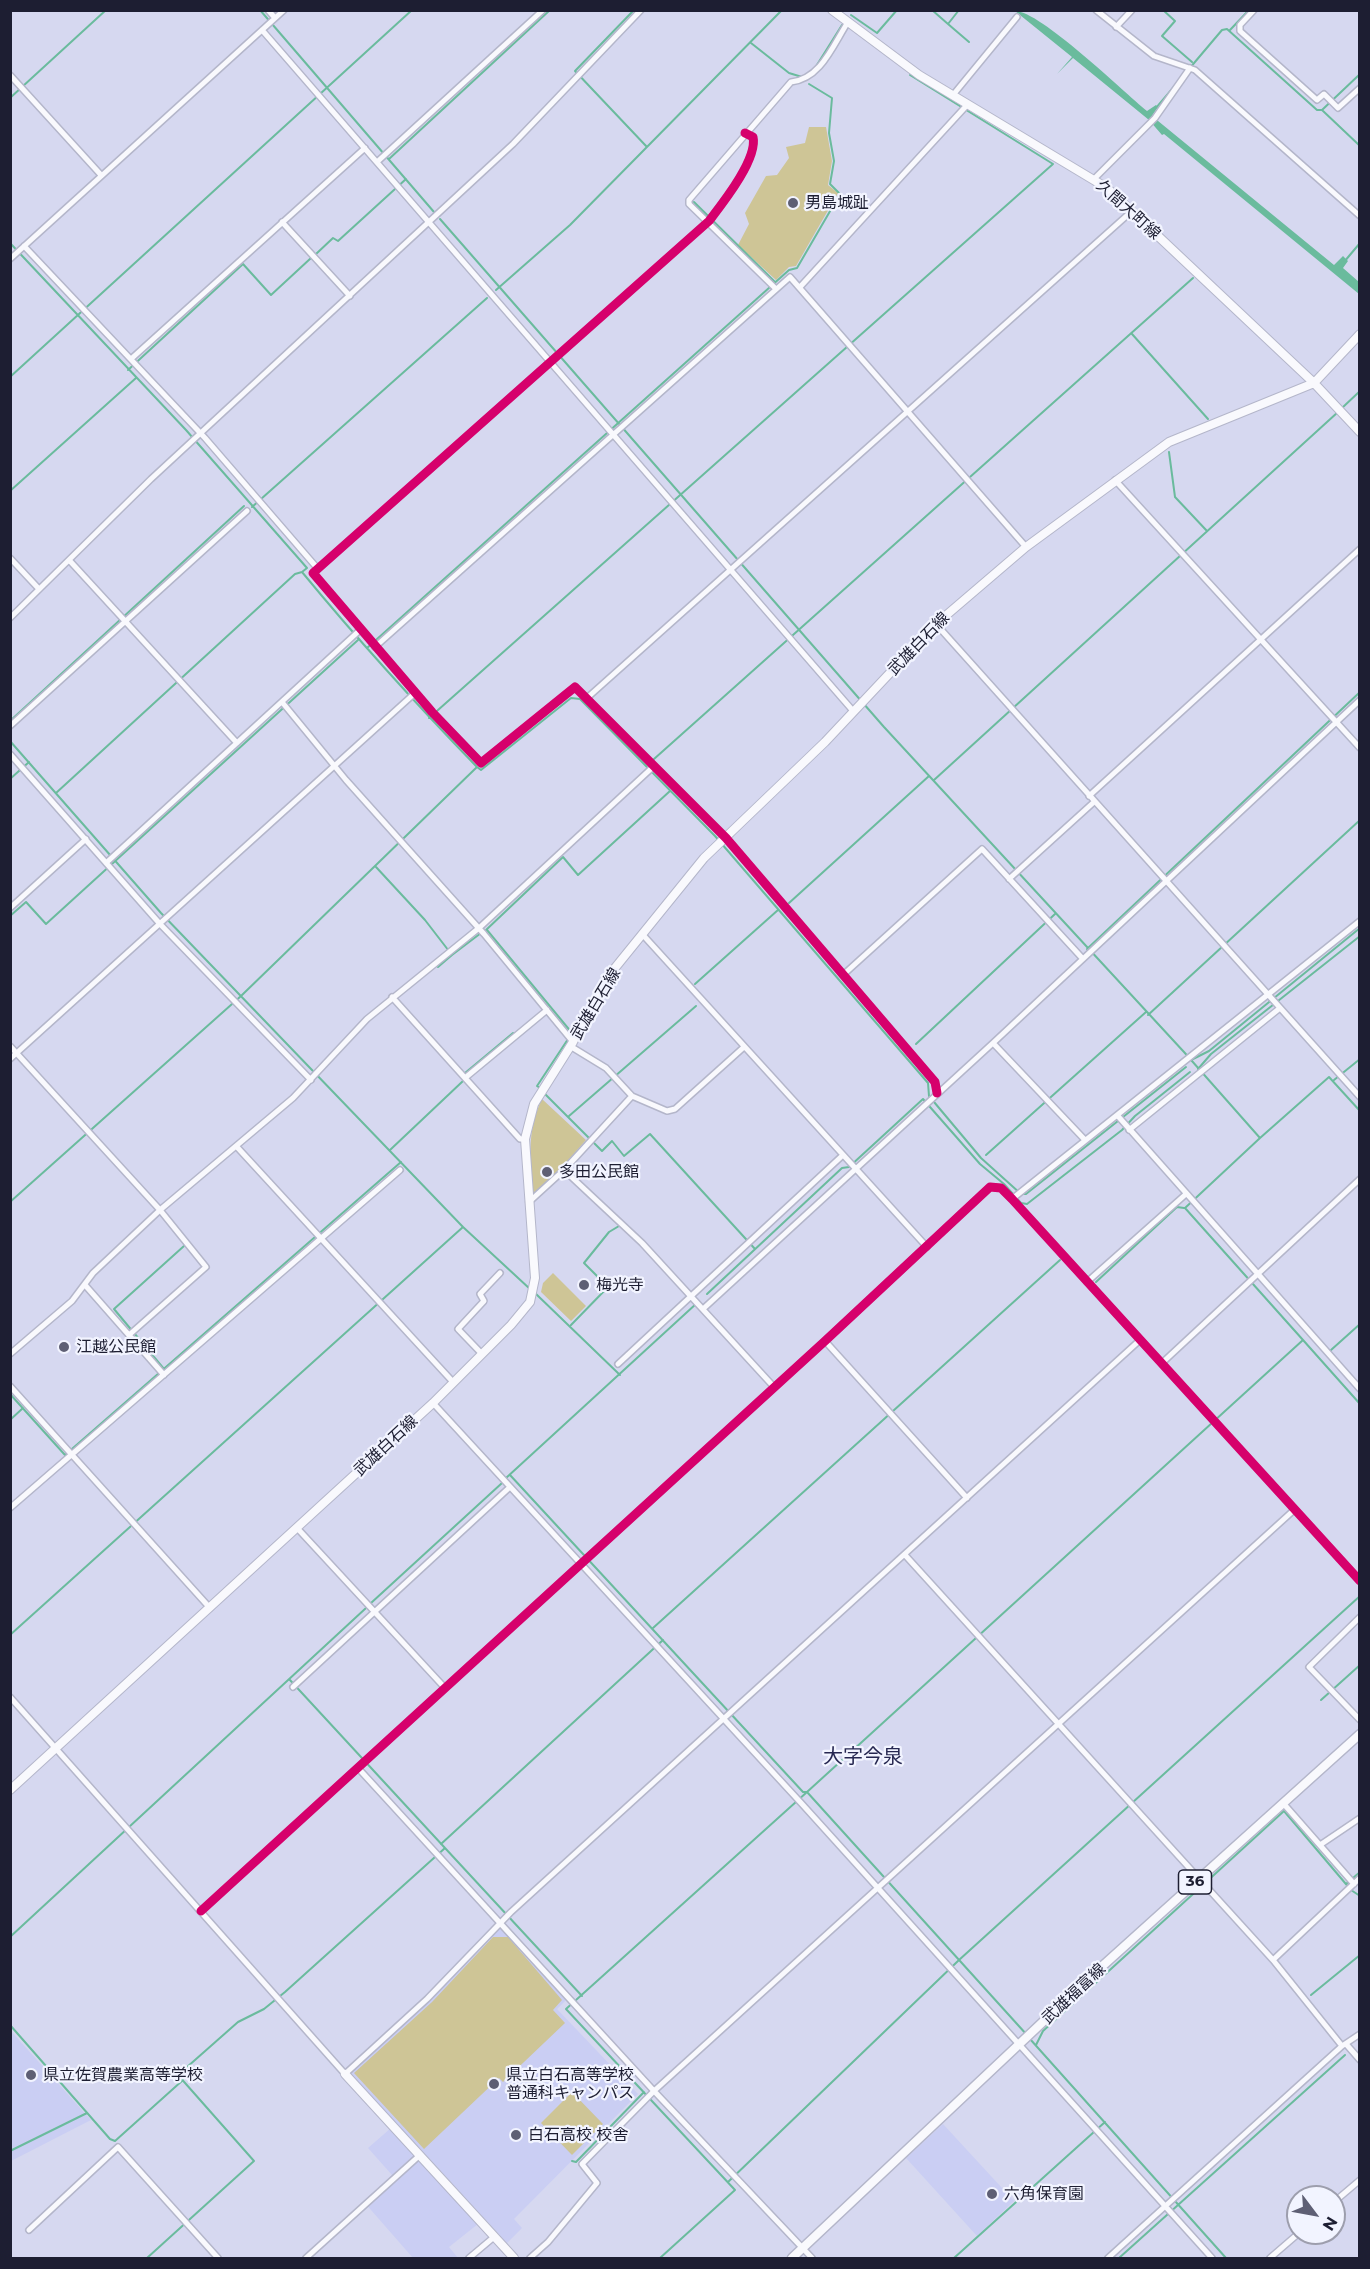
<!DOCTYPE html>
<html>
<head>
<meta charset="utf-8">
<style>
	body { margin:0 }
	#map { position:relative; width:1370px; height:2269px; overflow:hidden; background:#d6d8f0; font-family:Montserrat,sans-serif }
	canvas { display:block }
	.frame { position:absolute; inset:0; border:12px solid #1d1e32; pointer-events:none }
	.north { position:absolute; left:1286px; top:2185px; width:60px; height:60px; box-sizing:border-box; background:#f2f4ff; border:2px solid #9d9ead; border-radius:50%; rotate:122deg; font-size:16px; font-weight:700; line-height:24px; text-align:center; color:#1d1e32 }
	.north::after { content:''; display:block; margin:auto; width:21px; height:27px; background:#5e5f74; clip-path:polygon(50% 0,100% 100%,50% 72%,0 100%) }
</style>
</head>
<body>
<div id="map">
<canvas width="1370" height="2269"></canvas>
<div class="frame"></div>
<div class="north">N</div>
</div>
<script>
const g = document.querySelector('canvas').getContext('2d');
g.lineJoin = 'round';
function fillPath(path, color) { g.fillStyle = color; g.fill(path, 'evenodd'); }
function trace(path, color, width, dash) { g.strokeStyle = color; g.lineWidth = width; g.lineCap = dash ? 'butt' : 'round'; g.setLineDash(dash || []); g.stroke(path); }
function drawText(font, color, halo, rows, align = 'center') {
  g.font = font + ' Montserrat,"Noto Sans JP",sans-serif'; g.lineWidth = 4.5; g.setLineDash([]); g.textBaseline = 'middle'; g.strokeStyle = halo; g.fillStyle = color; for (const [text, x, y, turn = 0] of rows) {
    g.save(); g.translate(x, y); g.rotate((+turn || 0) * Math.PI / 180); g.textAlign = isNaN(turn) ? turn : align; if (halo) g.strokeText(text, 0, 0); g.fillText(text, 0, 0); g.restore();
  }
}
const built = new Path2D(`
	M499 1928H503L566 2000 557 2009 638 2094 514 2219 522 2228 507 2243 350 2073 430 2000Z
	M10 2030 91 2120 11 2161H10Z
	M943 2124 1014 2201 977 2236 906 2158Z
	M391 2128 478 2224 449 2247 458 2258H413L364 2202 392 2175 368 2148Z`);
const green = new Path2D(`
	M809 127H826L832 161 828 185 838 193 796 266 789 267 776 280 738 245 749 224 745 213 766 176 777 175 789 158 786 147 805 143Z
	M542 1099 586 1140 537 1196 532 1194C531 1160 526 1131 542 1099Z
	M553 1273 586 1306 571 1321 541 1292 543 1283Z
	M493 1937H508L562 2000 553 2010 565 2023 503 2082 499 2078 424 2149 354 2073 432 2002Z
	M572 2092 603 2124 572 2155 541 2123Z`);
const water = new Path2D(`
	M1015 11C1039 10 1124 92 1147 111L1156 105 1158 107 1152 116 1334 265 1343 256 1348 261 1343 268 1359 282V294L1164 134 1162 135 1149 120 1073 58 1057 74 1072 57Z`);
const stream = new Path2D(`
	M260 10 434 212
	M634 10 575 71 647 147
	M932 10 948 24 959 10
	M1163 10 1175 21 1162 36 1192 62
	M851 15 877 33 897 10
	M948 24 969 42
	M1230 30 1249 10
	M751 43 789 73 802 77
	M815 68 842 25
	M1360 74 1322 110 1360 146
	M10 98 106 10
	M1156 108 1222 30 1227 29 1317 110H1322
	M389 159 550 10
	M694 202 775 282
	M440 219 884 727 1184 1052 1260 1138 1185 1208 1303 1340 807 1792 1027 2035
	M10 243 186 430 307 568 302 572C358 640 416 704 477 767L481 770 571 698 580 699 715 836 928 1083 929 1096 981 1158 1021 1194H1026L1186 1067
	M316 254 333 238 338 241 406 179
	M1344 262 1360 243
	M496 290 570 225 782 10
	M1132 334 1208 419
	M128 370 243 264 271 295 311 258
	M10 377 412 10
	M1342 408 1360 391
	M1169 452 1175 497 1207 531
	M10 491 136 378
	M252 507 487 298
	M367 648 789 270 797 268 840 194 830 184 834 161 829 133 832 98 809 84
	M429 718 1053 164 910 75
	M10 721 244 506
	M10 741 161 913 463 1227 530 1289
	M654 759 1193 278
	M10 779 29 762
	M934 780 1338 412
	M56 793 295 574 302 572
	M376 867 425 920 452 955 481 933
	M789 903 929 776
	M10 916 26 902 46 924 358 640
	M486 930 563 857 578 875 670 791
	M487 930 572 1033 537 1086 540 1088
	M1087 949 1360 692
	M438 967 452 955
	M695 984 778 910
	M1148 1015 1360 820
	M916 1044 1055 914
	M1191 1060 1209 1051 1360 928
	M1198 1069 1211 1054 1360 936
	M1334 1080 1360 1059
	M544 1093 602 1151 612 1141 624 1156 650 1134 755 1249
	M569 1116 696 1006
	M1260 1138 1329 1077 1360 1111
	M390 1150 463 1081 465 1073 513 1033
	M986 1155 1146 1012
	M10 1202 241 996 477 767
	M1096 1282 1177 1207 1184 1208
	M535 1293 620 1375
	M707 1294 842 1168 849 1167 923 1099 980 1164 1004 1184 1021 1203 1027 1204 1122 1130 1135 1116 1190 1072
	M571 1325 608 1287 584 1263 609 1232 619 1226
	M1303 1340 1360 1404
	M1331 1350 1360 1324
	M164 1369 114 1309 184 1246
	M10 1394 65 1455 401 1162
	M10 1420 23 1408
	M510 1475 803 1792H807L566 2009 735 2190 660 2258
	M506 1478 697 1303
	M371 1603 502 1483
	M653 1628 1060 1260
	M10 1635 463 1227
	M289 1679 445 1848
	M1321 1700 1360 1665
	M441 1844 663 1640
	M1346 1884 1360 1872
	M10 1937 366 1608
	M1311 1995 1360 1955
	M10 2025 110 2139 115 2141 183 2080
	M1030 2039 1226 2258
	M1036 2045 1043 2031 1284 1811 1351 1890 1360 1896
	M10 2151 87 2113
	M572 2161 576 2162 644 2092
	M728 2182 959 1960 1360 1596
	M147 2258 254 2161 178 2075 238 2022 264 2009 285 1992 445 1848 582 1996
	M954 2258 1105 2122
	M1119 2258 1345 2055`);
const street = new Path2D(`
	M268 10 275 18
	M1096 10 1154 56 1195 70 1360 216
	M1254 10 1240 25V31L1317 100 1324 94 1338 108 1360 88
	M1116 27 1132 10
	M262 30 854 712
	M10 75 101 175
	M953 95 1017 17
	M745 133 753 137C758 159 722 204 709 221L313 573 432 712 481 763 575 687 726 838 935 1082 937 1093
	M377 162 543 10
	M1094 179 1155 118 1190 68
	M282 222 350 296
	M24 246 205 438 318 569
	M10 259 284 10
	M800 287 968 104
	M776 289 689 204V200L791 82C821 79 833 45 848 22
	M131 359 365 148
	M1115 480 1360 748
	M10 558 39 589
	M69 560 237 743
	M10 618 151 479 513 144 641 10
	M936 624 1360 1097
	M375 647 790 277 1026 547
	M587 698 1132 211
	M282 702 346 780 484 934 573 1042
	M10 726 247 511
	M10 754 160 924 311 1080
	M1089 796 1360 549
	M106 863 360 630
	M1009 879 1094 802
	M10 908 86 839
	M643 935 927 1247
	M843 975 982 849 1083 959
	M392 997 520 1139H525
	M993 1043 1085 1140
	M10 1046 160 1210 206 1267 129 1335
	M570 1046 606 1068 632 1096 667 1111 675 1109 744 1047
	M10 1059 415 693
	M465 1078 547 1010
	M1117 1115 1360 1389
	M1129 1130 1280 1008
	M237 1147 453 1382
	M564 1170 642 1243 774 1387
	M1012 1199 1360 921
	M529 1202 564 1170 632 1096
	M1087 1282 1186 1194
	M85 1285 164 1375
	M703 1309 993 1043 1360 700
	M825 1341 967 1498
	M10 1354 72 1301 93 1273 160 1210 293 1098 367 1019 479 928 654 766
	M482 1354 458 1329 484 1301 480 1294 500 1273
	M1162 1363 1360 1179
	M618 1364 843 1155
	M10 1386 210 1608
	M433 1403 802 1804 1212 2258
	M10 1508 400 1170
	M298 1529 445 1688
	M905 1555 1273 1960 1342 2046
	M1360 1617 1309 1667 1360 1720
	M293 1687 510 1487
	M10 1697 345 2074 427 1999 511 1912 1140 1340
	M358 1768 654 2091 812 2258
	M1283 1803 1354 1884
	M1320 1845 1360 1818
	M201 1911 825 1341 990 1187 1001 1188 1012 1199 1360 1581
	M1273 1960 1360 1878
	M1346 2044 1360 2060
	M1334 2202 1360 2180
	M29 2230 118 2147 218 2258
	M306 2258 420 2155
	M469 2258 494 2237
	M530 2258 548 2242 597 2183 582 2164 654 2091 1294 1510
	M1108 2258 1342 2046 1360 2034
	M1270 2258 1299 2233`);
const secondary = new Path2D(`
	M832 10 919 75 1107 188 1314 383 1360 432
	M10 1790 433 1403 511 1325 530 1302 535 1278 525 1139 534 1104 573 1042 606 979 704 858 825 742 936 624 1026 547 1169 442 1314 383 1360 334
	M345 2074 514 2258`);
const primary = new Path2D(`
	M792 2258 1098 1970 1360 1734`);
const cycleway = new Path2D(`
	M745 133 753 137C758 159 722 204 709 221L313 573 432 712 481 763 575 687 726 838 935 1082 937 1093
	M201 1911 825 1341 990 1187 1001 1188 1012 1199 1360 1581`);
const markers = [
	[793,203,6,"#5e5f74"],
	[547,1172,6,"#5e5f74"],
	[584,1285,6,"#5e5f74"],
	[64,1347,6,"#5e5f74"],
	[31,2075,6,"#5e5f74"],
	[494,2084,6,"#5e5f74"],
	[516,2135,6,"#5e5f74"],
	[992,2194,6,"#5e5f74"]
];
const shields = [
	[1195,1882,33]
];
const shieldNames = [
	["36",1195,1882]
];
const poiNames = [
	["男島城趾",805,203],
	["多田公民館",559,1172],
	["梅光寺",596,1285],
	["江越公民館",76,1347],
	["県立佐賀農業高等学校",43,2075],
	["県立白石高等学校",506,2075],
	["普通科キャンパス",506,2093],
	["白石高校 校舎",528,2135],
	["六角保育園",1004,2194]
];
const streetNames = [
	["久間大町線",1128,210,42],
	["武雄白石線",919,644,-46],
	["武雄白石線",596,1004,-59],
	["武雄白石線",386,1446,-43],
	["武雄福富線",1074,1994,-43]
];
const quarterNames = [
	["大字今泉",863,1757]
];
fillPath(built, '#cacef3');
fillPath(green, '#cec596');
fillPath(water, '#6abb9d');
trace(stream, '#6abb9d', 2);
trace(street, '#b4b6ca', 8);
trace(secondary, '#b4b6ca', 10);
trace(primary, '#b4b6ca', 11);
trace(street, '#f9f9fd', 5);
trace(secondary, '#f9f9fd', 8);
trace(primary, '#f9f9fd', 8);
trace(cycleway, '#d6006c', 9);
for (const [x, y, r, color] of markers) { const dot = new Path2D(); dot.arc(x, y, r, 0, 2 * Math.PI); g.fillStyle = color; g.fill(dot); trace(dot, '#f2f4ff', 2); }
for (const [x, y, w] of shields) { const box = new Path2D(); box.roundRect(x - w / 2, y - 12, w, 24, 4.5); g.fillStyle = '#f2f4ff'; g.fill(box); trace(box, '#1d1e32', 1.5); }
drawText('bold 15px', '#1d1e32', null, shieldNames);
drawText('16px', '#1d1e32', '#f2f4ff', poiNames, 'left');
drawText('16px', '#1d1e32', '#f2f4ff', streetNames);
drawText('20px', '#262751', '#f2f4ff', quarterNames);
</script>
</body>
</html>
